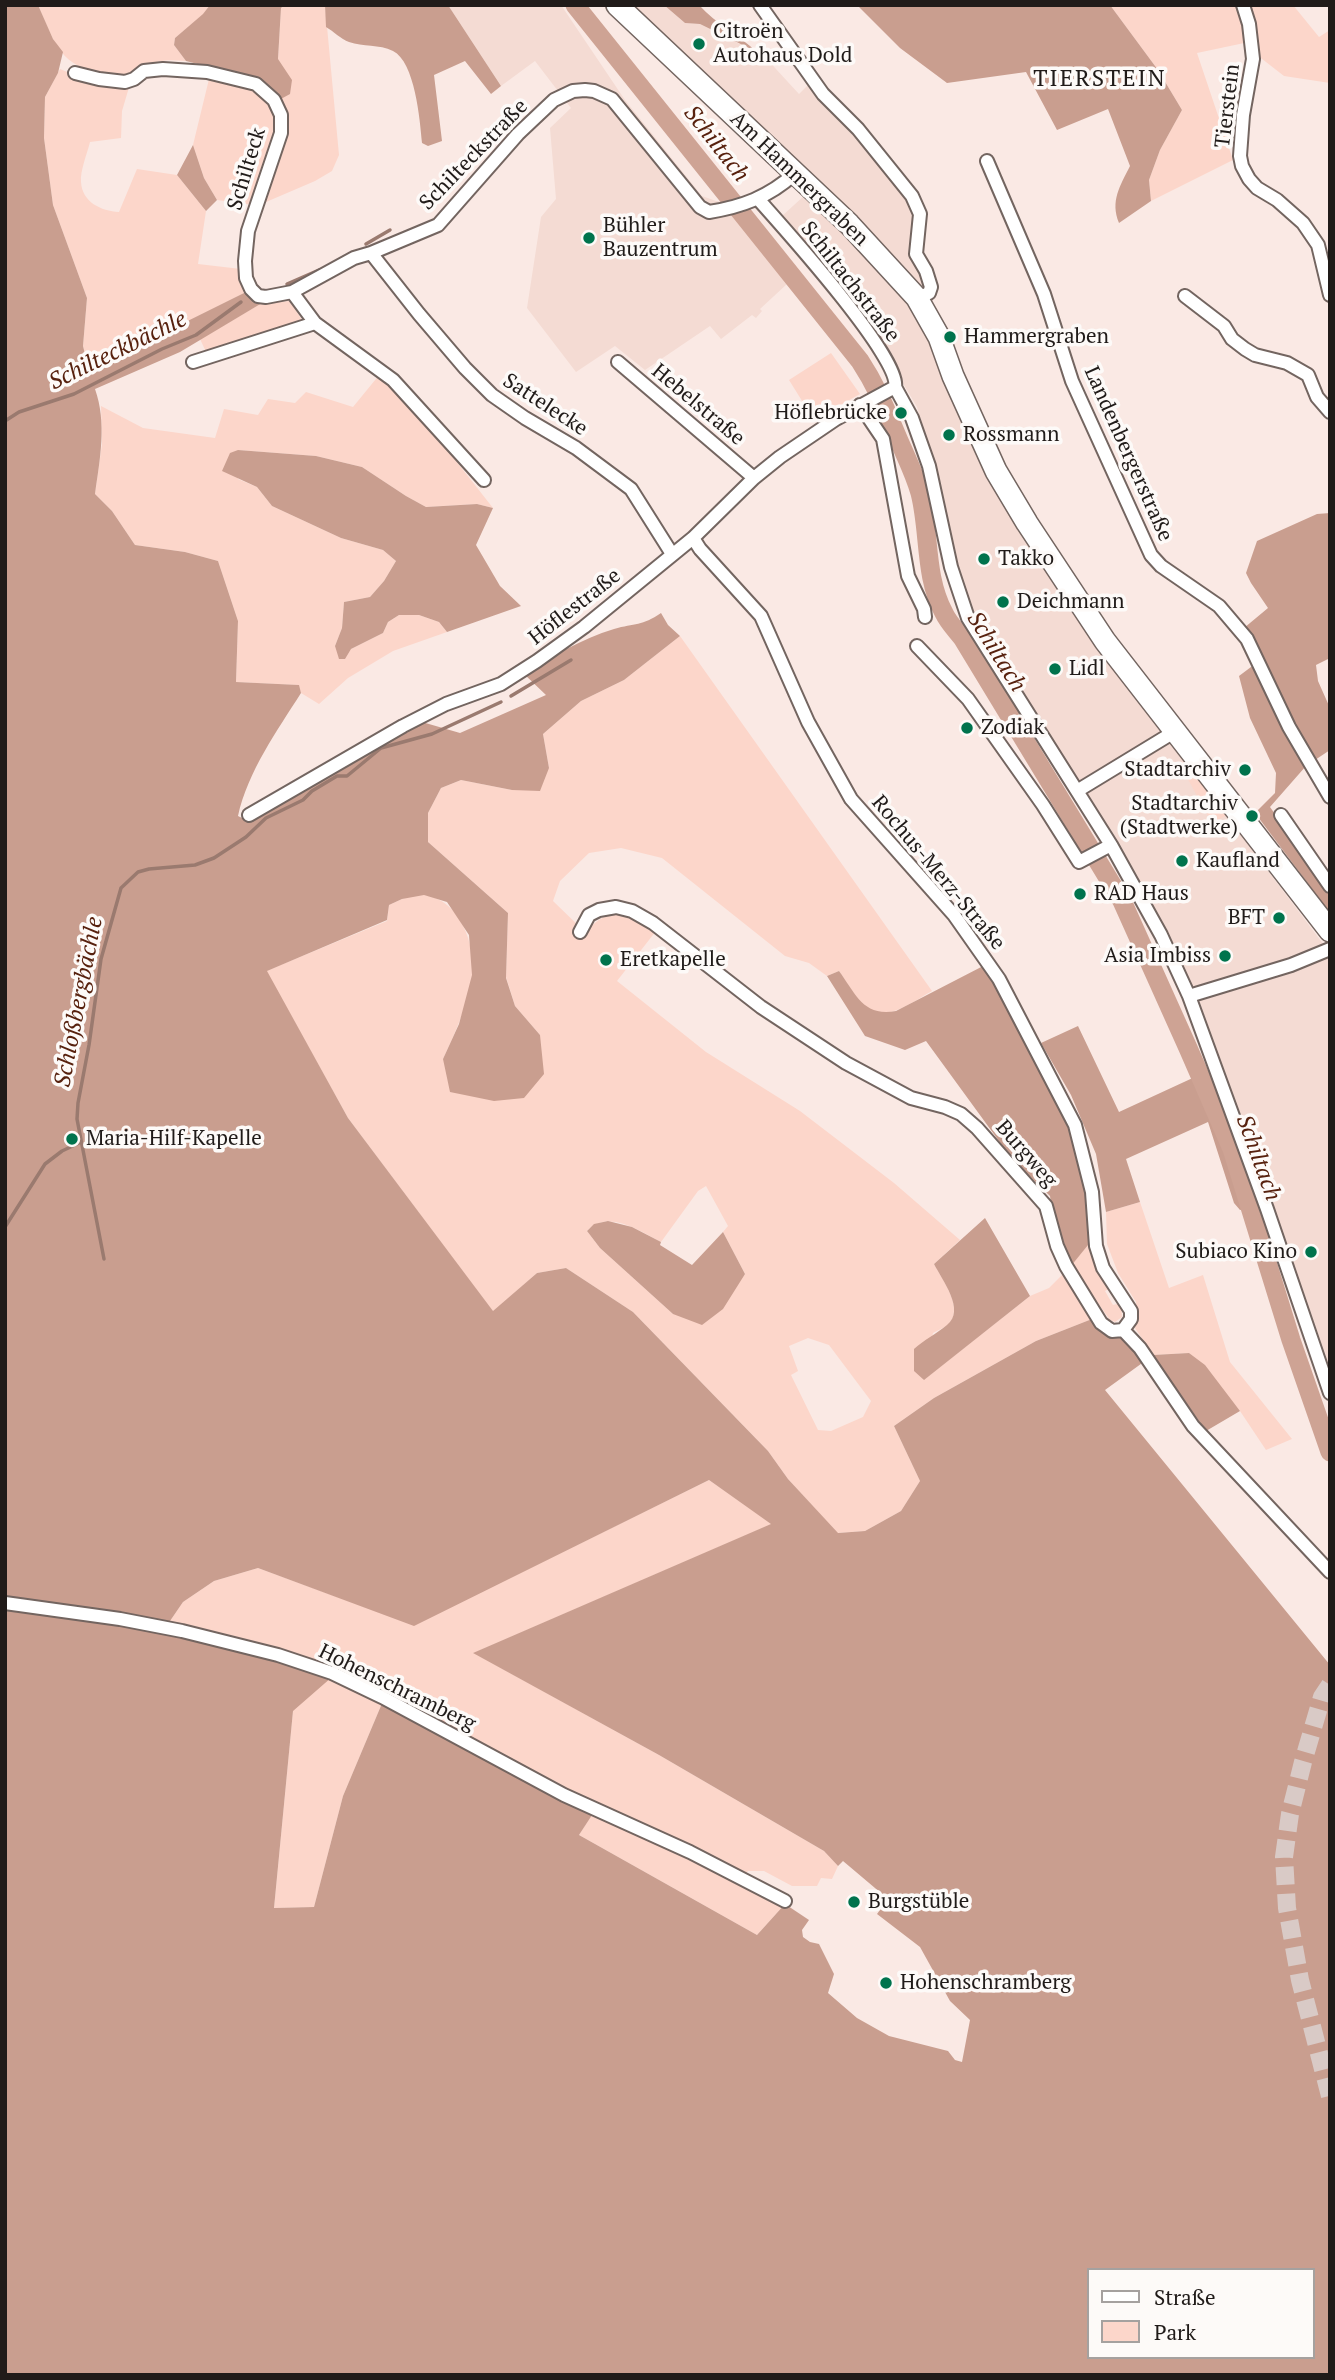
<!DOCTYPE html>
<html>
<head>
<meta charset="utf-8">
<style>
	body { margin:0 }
	#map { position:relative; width:1335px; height:2380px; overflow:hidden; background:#fae9e4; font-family:"PT Serif",serif }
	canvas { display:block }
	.frame { position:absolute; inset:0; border:7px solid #201b19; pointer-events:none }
	.legend { position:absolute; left:1087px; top:2268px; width:228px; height:91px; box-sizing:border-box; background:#fdfaf8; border:2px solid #a5a19f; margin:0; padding:9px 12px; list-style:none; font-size:21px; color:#201b19 }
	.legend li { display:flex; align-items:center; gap:14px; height:35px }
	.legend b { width:35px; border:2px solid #a5a19f }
</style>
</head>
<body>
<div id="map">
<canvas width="1335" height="2380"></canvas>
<div class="frame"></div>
<ul class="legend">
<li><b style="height:9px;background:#fff"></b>Straße</li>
<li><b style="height:19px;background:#fcd6ca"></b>Park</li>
</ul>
</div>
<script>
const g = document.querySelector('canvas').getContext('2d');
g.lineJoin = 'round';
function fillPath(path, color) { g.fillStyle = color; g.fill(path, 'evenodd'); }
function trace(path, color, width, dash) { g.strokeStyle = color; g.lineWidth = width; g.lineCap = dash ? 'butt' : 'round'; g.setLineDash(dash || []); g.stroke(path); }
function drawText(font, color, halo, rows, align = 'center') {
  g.font = font + ' "PT Serif",serif'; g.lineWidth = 7; g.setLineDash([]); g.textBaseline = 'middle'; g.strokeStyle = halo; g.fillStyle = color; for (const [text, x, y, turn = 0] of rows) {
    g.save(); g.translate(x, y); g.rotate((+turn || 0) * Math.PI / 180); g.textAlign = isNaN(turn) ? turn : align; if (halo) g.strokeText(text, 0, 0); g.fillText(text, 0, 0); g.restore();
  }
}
const built = new Path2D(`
	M448 5H561L625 100 702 196 716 201 727 202 787 284 760 309 762 311 756 318 752 315 721 339 710 326 645 370 615 346 576 372 527 308 541 217 556 199 550 128 571 108 535 61 501 86Z
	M632 5H664L685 23 700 24 764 56 799 94 810 83 888 165 916 208 925 287 920 285Z
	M805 195 875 259 929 330 955 393 1185 761 1330 953V1375L1199 1000 1099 815 974 615 958 579 928 446 917 407 882 348 782 216Z`);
const green = new Path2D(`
	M38 5H210L204 14 175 38 174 45 186 61C167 59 154 60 136 70L133 77C124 78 115 76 106 74 60 67 55 44 38 5Z
	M284 5H325L339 155 332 171 315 181 259 205 282 140 278 59 281 8Z
	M1110 5H1241L1249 42 1197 53 1233 160 1151 201 1149 180 1160 150 1182 110 1158 70Z
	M1247 5H1293L1319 37 1330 30V83L1284 76 1257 55Z
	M60 69 77 76 130 84 122 111 121 138 90 142C87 154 80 171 81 182 82 202 101 211 119 212L137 169 177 175 206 211 198 264 241 269 248 291 90 371 83 346 87 298 53 205 44 138 45 97Z
	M210 75 259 90 275 111 278 129 254 205 217 200 204 178 193 145Z
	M290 301 302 320 293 327 207 354 200 339 262 303Z
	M831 353 860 394 814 420 789 380Z
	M380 374 434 433 493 508 477 504 426 507 406 496 362 467 316 456 238 450V479L257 487 272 506 341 538 383 550 396 561 384 581 370 597 344 602 342 628 335 646 351 649 383 633 388 622 399 615H419L439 622 447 632 393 651 348 678 319 704 301 693 298 685 236 682 238 621 218 561 185 552 135 545 112 511 95 494 102 444 101 406 143 428 215 438 224 409 258 415 268 399 295 403 306 392 353 407Z
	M680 636 932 991C914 1001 885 1024 865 1007 855 999 847 982 839 971L827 976 809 963 785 956 662 858 621 848 589 853 560 881 553 901 585 932C613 903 626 913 656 931L617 981 706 1052 800 1111 894 1183 960 1240 934 1264C942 1279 965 1309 948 1325 944 1328 938 1330 933 1333L923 1380 1030 1296 1049 1288 1064 1273 1092 1319 1036 1341 934 1398 894 1426 920 1481 901 1511 865 1531 837 1533 788 1479 768 1451 633 1312 566 1268 537 1273 493 1312 348 1118 266 971 387 921 389 905C399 900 413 893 425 895 460 900 476 945 472 976 468 1005 455 1033 443 1059L540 1035 515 1006 506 977 508 913 428 842V813L441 788 461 780 512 790 549 768 543 734 581 701 624 680ZM706 1186 728 1226 723 1232 745 1274 673 1314 600 1248 587 1231C608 1209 639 1231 661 1242L698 1191ZM808 1338 829 1345 871 1401 863 1417 831 1431 818 1430 791 1375 798 1371 789 1346Z
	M1185 761 1227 815 1212 823 1179 763Z
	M1140 1202 1169 1288 1203 1275 1230 1362 1292 1439 1266 1450 1240 1411 1189 1353 1153 1355 1135 1328 1136 1302 1118 1273 1107 1244 1106 1212Z
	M1089 1239 1092 1251 1112 1287 1105 1291 1113 1305 1121 1303 1122 1317 1115 1322 1110 1320 1071 1266 1087 1245Z
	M709 1480 772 1524 474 1653 659 1755 824 1851 838 1866 832 1879 821 1878 817 1886H792L764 1871H748L740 1881 785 1904 757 1935 579 1835 591 1815 383 1701 343 1796 314 1907 274 1908 293 1711 176 1634 170 1621 183 1602 214 1581 258 1568 414 1625Z`);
const forest = new Path2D(`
	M5 5H38L53 39 63 52 58 73 45 97 44 138 53 205 87 298 83 346 89 370 248 291 262 303 180 352 95 389C107 423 100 459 95 494L112 511 135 545 185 552 218 561 238 621 236 682 299 685 301 693C277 731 248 771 238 816L250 822 265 810 422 722 460 733 546 695 524 674C553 656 581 639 614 629 635 623 642 626 661 613L668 625 680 636 624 680 581 701 543 734 549 768 540 791 512 790 461 780 441 788 428 813V842L508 913 506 978 515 1006 540 1035 544 1074 524 1098 494 1101 450 1092 443 1059 459 1024 472 975 469 935 447 902 424 895 402 899 389 905 387 920 267 971 348 1118 493 1311 537 1273 566 1268 633 1312 768 1451 788 1479 838 1533 865 1531 901 1511 920 1481 894 1426 934 1398 1036 1341 1092 1319 1114 1336 1126 1337 1145 1361 1105 1390 1330 1665V2375H5ZM709 1480 771 1524 473 1653 659 1755 824 1851 838 1866 843 1861 888 1899 877 1914 920 1947 950 2001 970 2020 962 2062 955 2060 948 2051 889 2036 857 2018 828 1993 834 1974 819 1944 810 1942 803 1937 802 1930 809 1920 785 1904 757 1935 579 1835 592 1815 383 1701 343 1796 314 1907 274 1908 293 1711 332 1677 280 1659 176 1634 170 1621 183 1602 214 1581 258 1568 414 1626ZM1088 2270H1312V2357H1088Z
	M210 5H284L281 8 278 59 292 80 290 94 279 100 221 70 186 61 174 45 175 38 203 14Z
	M325 5H448L501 86 491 94 465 61 434 75 442 141 428 146 422 143C420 120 415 62 393 51 379 44 363 47 349 42 341 39 333 31 326 27Z
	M664 5H699C716 24 739 35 757 52L700 24 685 23Z
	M857 5H1110L1158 70 1182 110 1160 150 1149 180 1151 201 1119 223C1110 201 1120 186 1130 166L1108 109 1057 130 1026 72 947 83 900 48Z
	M193 145 204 178 217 200 206 211 177 175Z
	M238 450 316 456 362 467 406 496 426 507 477 504 493 508 476 545 500 586 521 606 447 632 439 622 419 615H399L388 622 383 633 351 649 345 659H339L335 646 342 628 344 602 370 597 384 581 396 561 383 550 341 538 272 506 257 487 222 471 230 453Z
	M1330 513V658L1316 665 1318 681 1330 708V750L1306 766 1270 807 1330 892V913L1255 813 1275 793 1276 773 1250 718 1239 676 1259 661 1244 628 1268 608 1251 583 1246 573 1257 541 1317 514Z
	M987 964 1061 1100 1079 1148 1091 1220 1088 1245 1071 1266 1056 1236 1050 1196 1012 1159 926 1041 905 1050 865 1036 827 976 839 971C856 994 863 1017 896 1011Z
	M1078 1026 1119 1112 1197 1076 1228 1152 1246 1209 1240 1210 1234 1203 1208 1122 1126 1159 1140 1202 1106 1212 1096 1154 1071 1095 1041 1043Z
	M985 1218 1030 1296 924 1380 914 1371V1349C924 1340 936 1334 947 1325 966 1310 942 1280 934 1264Z
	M608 1221 632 1227 661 1242 660 1245 692 1265 723 1232 745 1274 723 1309 702 1325 673 1314 600 1248 587 1231 594 1224Z
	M1189 1353 1205 1365 1240 1411 1206 1431 1153 1355Z`);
const stream = new Path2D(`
	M366 244 390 230
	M287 284 319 270
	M5 421 19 412 74 394 162 349 196 335 241 302
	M511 696 571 660
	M5 1227 45 1164 62 1151 81 1142
	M104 1259 77 1119 78 1103 89 1045 101 959 121 888 138 872 149 869 195 865 214 858 246 837 266 818 303 800 312 791 337 776H347L381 748 432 734 501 702`);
const river = new Path2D(`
	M575 5 860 361C879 390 887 413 900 443 907 459 915 475 920 493 930 532 924 576 944 613 948 622 956 630 963 639L1122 901 1188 1048 1232 1149 1291 1340 1330 1452`);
const secondaryTunnel = new Path2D(`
	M1330 1685 1322 1697 1303 1762 1290 1814 1284 1857 1287 1908 1300 1980 1330 2096`);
const minor = new Path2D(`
	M760 5 823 94 858 129 912 196 920 214 916 254 926 271 931 287 929 293 917 298
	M1243 5 1249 24 1253 59 1243 115 1240 156 1242 166 1249 179 1257 188 1277 200 1303 223 1318 245 1330 295
	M75 73 99 79 125 82 134 79 144 71 163 69 207 72 256 84 274 100 281 115V133L248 231 245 261 246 278 251 289 258 296 266 297 292 292 354 258 371 253 438 225 518 134 554 100 573 91 585 90 594 91 612 99 700 207 709 212C741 207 769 197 794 174
	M987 161 1044 294 1072 381 1151 555 1161 566 1219 606 1247 639 1289 727 1330 797
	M758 199C782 226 902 359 895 387L912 418 929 466 951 567 968 618 1111 845 1161 935 1189 996 1267 1209 1330 1393
	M371 253 419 314 465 368 492 395 525 418 576 448 631 489 672 554
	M292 292 315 323 393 380 484 480
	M1185 296 1224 326 1232 339 1245 349 1255 355 1287 363 1308 375 1317 397 1330 412
	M193 362 315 323
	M618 362 754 478
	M860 405 883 439 908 576 924 609 925 617
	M693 538 700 549 761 616 808 722 851 799 954 915 999 979 1075 1125 1092 1192 1096 1246 1103 1268 1131 1311V1319L1123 1330
	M917 646 968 699 1043 805 1079 862 1111 845
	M1077 791 1174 732
	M249 815 403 726 446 704 501 684 537 661 584 627 693 538 754 478 780 457 836 419 895 387
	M1281 815 1330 886
	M580 932 589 915 599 910 616 907 632 911 653 923 761 1007 846 1063 911 1098 945 1107 961 1114 977 1128 1046 1206 1057 1246 1066 1266 1101 1323 1112 1331 1123 1330
	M1189 996 1291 965 1330 949
	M1123 1330 1140 1348 1193 1426 1330 1572
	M5 1603 120 1619 182 1631 278 1655 332 1673 382 1697 564 1795 690 1852 785 1901`);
const primary = new Path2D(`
	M617 5 849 224 917 298 939 337 953 376 996 471 1027 523 1105 641 1330 931`);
const markers = [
	[699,44,7,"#00734d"],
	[589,238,7,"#00734d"],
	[950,337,7,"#00734d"],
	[901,413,7,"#00734d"],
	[949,435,7,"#00734d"],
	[984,559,7,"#00734d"],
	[1003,602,7,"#00734d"],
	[1055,669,7,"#00734d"],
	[967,728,7,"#00734d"],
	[1245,770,7,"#00734d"],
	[1252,816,7,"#00734d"],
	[1182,861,7,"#00734d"],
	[1080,894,7,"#00734d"],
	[1279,918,7,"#00734d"],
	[1225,956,7,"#00734d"],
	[606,960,7,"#00734d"],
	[72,1139,7,"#00734d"],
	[1311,1252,7,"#00734d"],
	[854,1902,7,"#00734d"],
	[886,1983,7,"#00734d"]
];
const poiNames = [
	["Citroën",713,32],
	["Autohaus Dold",713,56],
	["Bühler",603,226],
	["Bauzentrum",603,250],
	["Hammergraben",964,337],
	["Höflebrücke",887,413,"right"],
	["Rossmann",963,435],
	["Takko",998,559],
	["Deichmann",1017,602],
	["Lidl",1069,669],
	["Zodiak",981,728],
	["Stadtarchiv",1231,770,"right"],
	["Stadtarchiv",1238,804,"right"],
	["(Stadtwerke)",1238,828,"right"],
	["Kaufland",1196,861],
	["RAD Haus",1094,894],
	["BFT",1265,918,"right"],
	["Asia Imbiss",1211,956,"right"],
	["Eretkapelle",620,960],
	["Maria-Hilf-Kapelle",86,1139],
	["Subiaco Kino",1297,1252,"right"],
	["Burgstüble",868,1902],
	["Hohenschramberg",900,1983]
];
const streetNames = [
	["Tierstein",1228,106,-83],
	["Schilteckstraße",474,155,-46],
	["Schilteck",247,169,-73],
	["Am Hammergraben",799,179,44],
	["Schiltachstraße",850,282,52],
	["Sattelecke",545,405,33],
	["Hebelstraße",698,405,40],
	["Landenbergerstraße",1128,454,66],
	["Höflestraße",575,607,-38],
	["Rochus-Merz-Straße",938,873,50],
	["Burgweg",1026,1154,49],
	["Hohenschramberg",397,1688,26]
];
const neighbourhoodNames = [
	["TIERSTEIN",1100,79]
];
const waterNames = [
	["Schiltach",716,144,52],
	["Schilteckbächle",118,351,-26],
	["Schiltach",996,652,58],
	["Schloßbergbächle",79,1002,-79],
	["Schiltach",1258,1158,70]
];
fillPath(built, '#f4dbd3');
fillPath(green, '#fcd6ca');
fillPath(forest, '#c99e8f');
trace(stream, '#9a7a6f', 3.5);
trace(river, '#cea394', 19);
trace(secondaryTunnel, '#d9cac6', 18, [18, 9]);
trace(minor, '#736560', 16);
trace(primary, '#736560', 24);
trace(minor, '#fff', 12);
trace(primary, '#fff', 21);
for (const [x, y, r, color] of markers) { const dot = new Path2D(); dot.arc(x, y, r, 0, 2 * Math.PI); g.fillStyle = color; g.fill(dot); trace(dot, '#fdfaf8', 2.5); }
drawText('21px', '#201b19', '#fdfaf8', poiNames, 'left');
drawText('21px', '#201b19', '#fdfaf8', streetNames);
g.letterSpacing = '2px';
drawText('23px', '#201b19', '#fdfaf8', neighbourhoodNames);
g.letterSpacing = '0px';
drawText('italic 23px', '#57210e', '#fdfaf8', waterNames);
</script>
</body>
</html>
